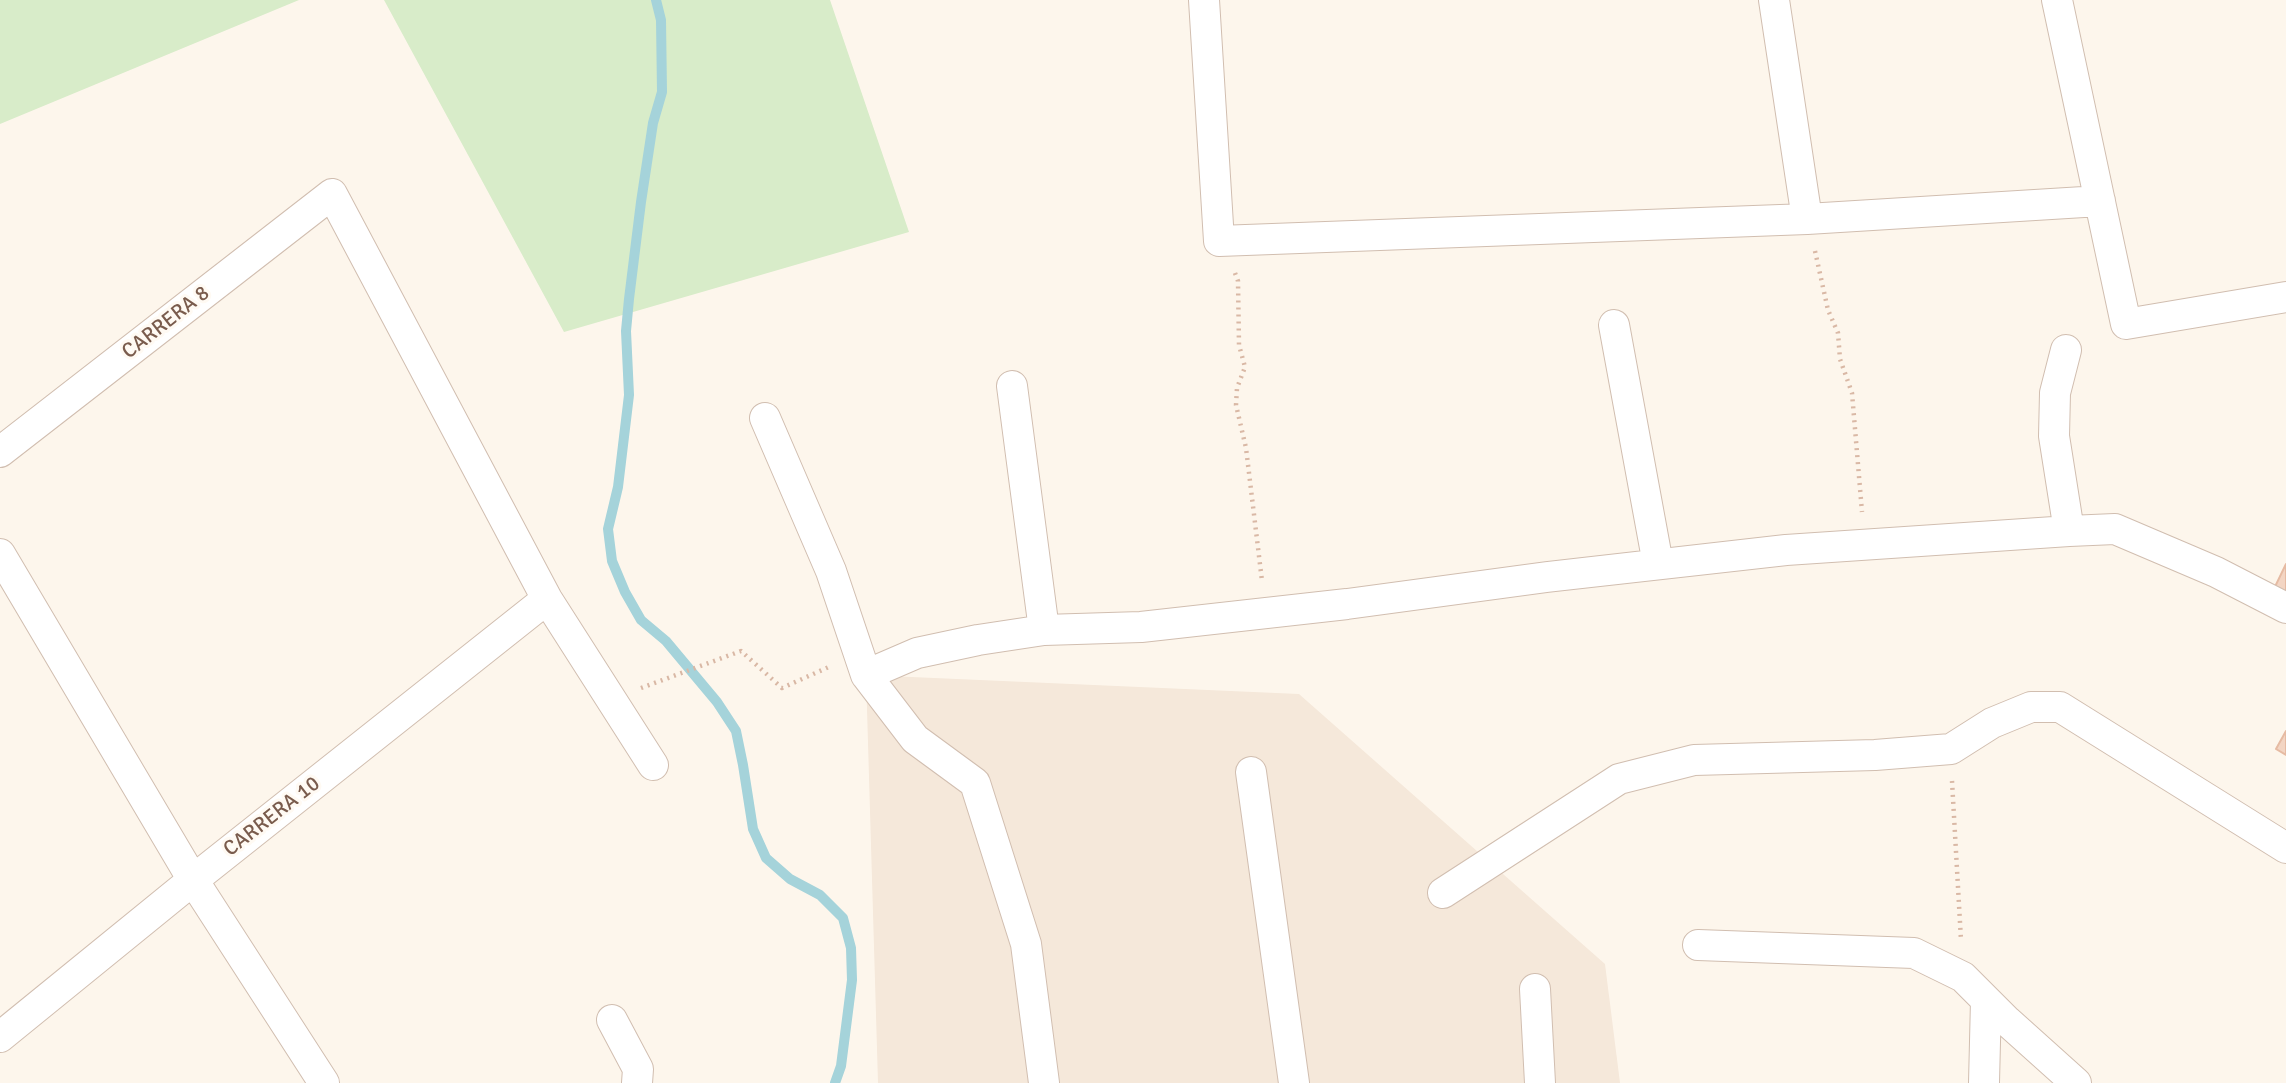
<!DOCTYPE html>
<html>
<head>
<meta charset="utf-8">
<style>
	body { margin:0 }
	canvas { display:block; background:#fdf6ec }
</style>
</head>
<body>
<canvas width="2286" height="1083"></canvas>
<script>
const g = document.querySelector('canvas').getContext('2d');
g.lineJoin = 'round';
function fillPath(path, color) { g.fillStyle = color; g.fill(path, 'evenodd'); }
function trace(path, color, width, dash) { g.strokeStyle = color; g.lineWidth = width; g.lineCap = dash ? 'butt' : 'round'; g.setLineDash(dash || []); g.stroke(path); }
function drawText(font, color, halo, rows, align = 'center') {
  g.font = font + ' Signika,sans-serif'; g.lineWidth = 6; g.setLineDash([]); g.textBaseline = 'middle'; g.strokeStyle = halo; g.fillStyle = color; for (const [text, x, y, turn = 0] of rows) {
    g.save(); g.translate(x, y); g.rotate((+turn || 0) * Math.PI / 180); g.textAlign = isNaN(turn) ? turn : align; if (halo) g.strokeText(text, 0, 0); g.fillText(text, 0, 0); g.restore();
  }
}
const residential = new Path2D(`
	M866 675 1299 694 1605 964 1620 1083H878Z`);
const green = new Path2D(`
	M0 0H299L0 124Z
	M384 0H830L909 232 564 332Z`);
const stream = new Path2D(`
	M656 0 661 20 662 92 653 123 641 202 629 299 626 331 629 395 618 487 608 529 612 561 625 592 641 620 666 641 717 702 736 731 743 765 753 829 766 858 790 879 820 895 843 918 851 948 852 980 841 1066 835 1083`);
const building = new Path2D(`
	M2286 564V602L2271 595Z
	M2286 731V755L2276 749Z`);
const path = new Path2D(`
	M1815 251 1828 310 1838 333 1840 359 1852 393 1862 512
	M1235 273 1238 281 1239 345 1245 367 1237 388 1236 405 1246 448 1262 581
	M641 688 741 651 782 688 831 666
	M1952 781 1961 940`);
const street = new Path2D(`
	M1204 0 1219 241 1807 219 2100 201
	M1774 0 1807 219
	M2057 0 2126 324 2286 297
	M1614 325 1658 564
	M2066 350 2055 393 2054 436 2069 531
	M1012 386 1044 630
	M765 418 831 571 866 675 915 739 975 783 1026 944 1044 1083
	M0 452 332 194 547 599 653 765
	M0 554 193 880 324 1083
	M866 675 917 653 978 640 1044 630 1141 627 1347 604 1547 577 1786 550 2069 531 2115 529 2216 572 2286 608
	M1251 772 1294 1083
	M1443 893 1619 779 1694 760 1875 755 1951 749 1992 723 2031 707H2060L2286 848
	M1698 945 1914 953 1963 977 2007 1021 2076 1083
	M1535 989 1540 1083
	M612 1020 638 1069 637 1083
	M0 1037 193 880 547 599
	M1984 1083 1986 1000`);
const streetNames = [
	["CARRERA 8",166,323,-38],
	["CARRERA 10",272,817,-38]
];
fillPath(residential, '#f5e8da');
fillPath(green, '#d8ecc9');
trace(stream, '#a5d3da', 10);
fillPath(building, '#f3d5c3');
trace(building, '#e6bba3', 2);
trace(street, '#d1beb0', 32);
trace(path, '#d9b8a5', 4.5, [2, 5]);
trace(street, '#fff', 30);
drawText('21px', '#7a5c4d', '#fffaf3', streetNames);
</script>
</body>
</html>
